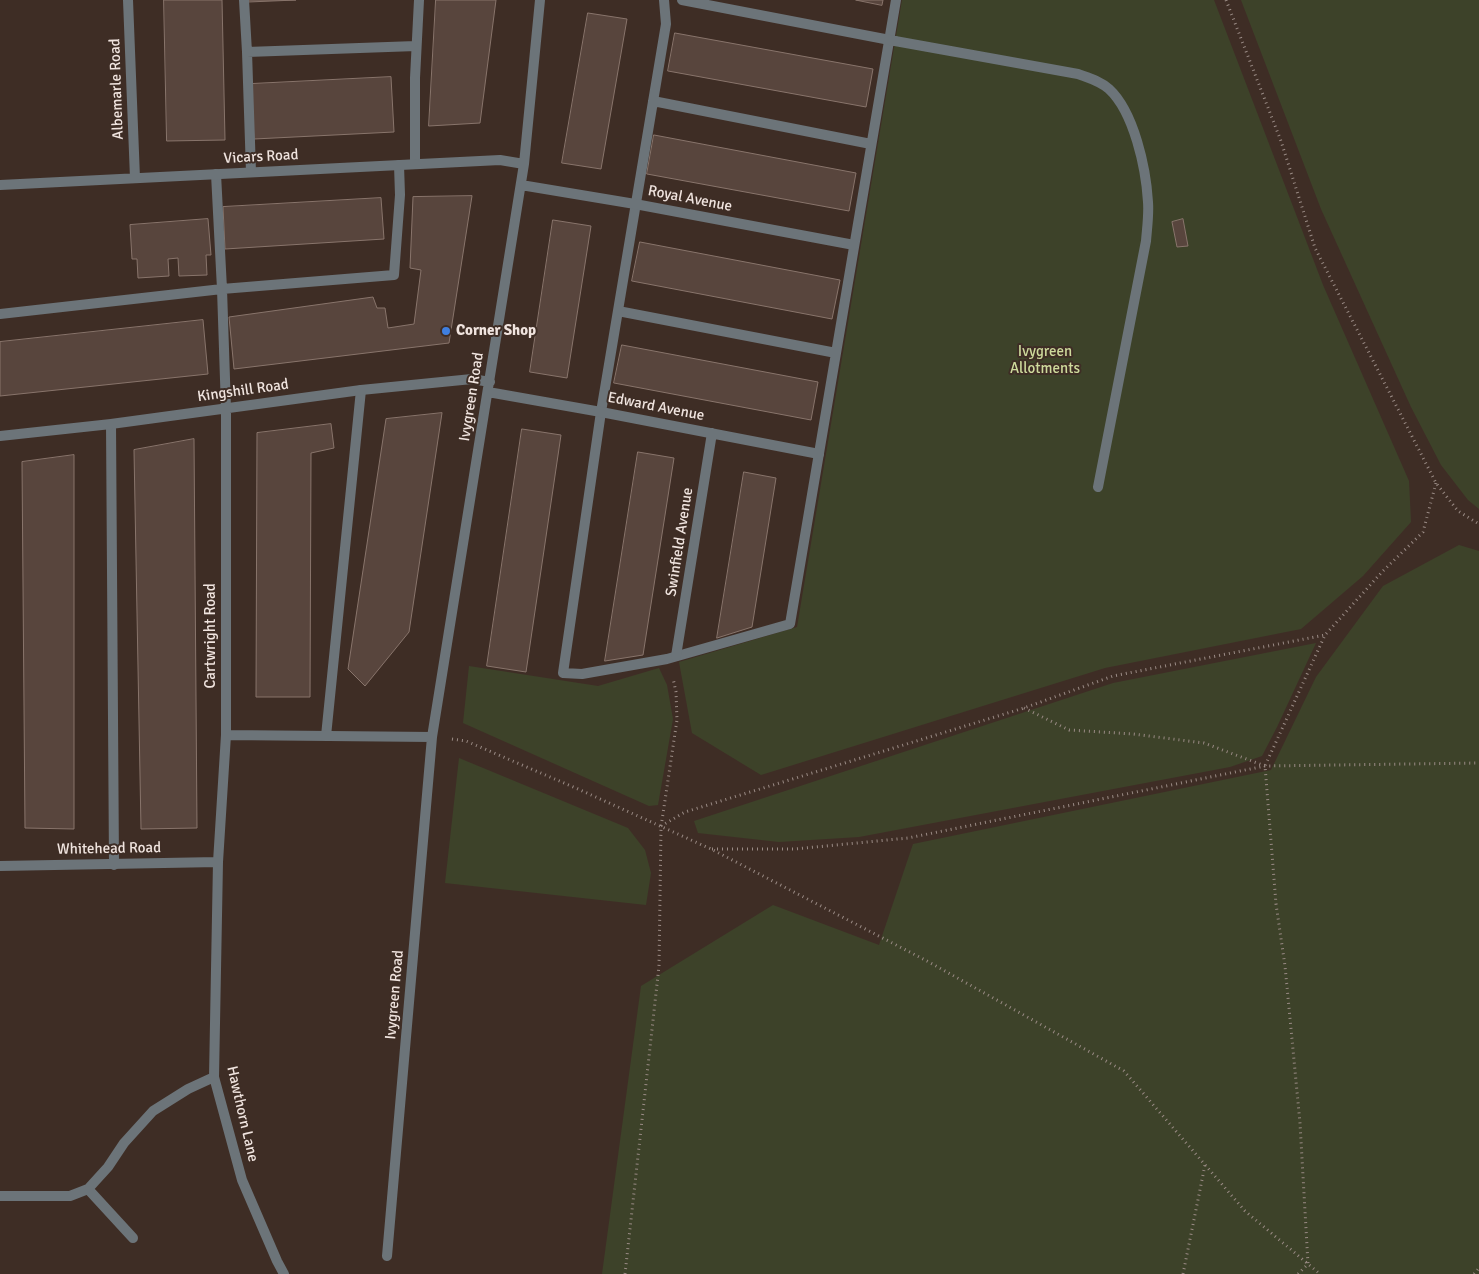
<!DOCTYPE html>
<html>
<head>
<meta charset="utf-8">
<style>
	body { margin:0 }
	canvas { display:block; background:#3e2d25 }
</style>
</head>
<body>
<canvas width="1479" height="1274"></canvas>
<script>
const g = document.querySelector('canvas').getContext('2d');
g.lineJoin = 'round';
function fillPath(path, color) { g.fillStyle = color; g.fill(path, 'evenodd'); }
function trace(path, color, width, dash) { g.strokeStyle = color; g.lineWidth = width; g.lineCap = dash ? 'butt' : 'round'; g.setLineDash(dash || []); g.stroke(path); }
function drawText(font, color, halo, rows, align = 'center') {
  g.font = font + ' Signika,sans-serif'; g.lineWidth = 4; g.setLineDash([]); g.textBaseline = 'middle'; g.strokeStyle = halo; g.fillStyle = color; for (const [text, x, y, turn = 0] of rows) {
    g.save(); g.translate(x, y); g.rotate((+turn || 0) * Math.PI / 180); g.textAlign = isNaN(turn) ? turn : align; if (halo) g.strokeText(text, 0, 0); g.fillText(text, 0, 0); g.restore();
  }
}
const green = new Path2D(`
	M902 0H1214L1323 285 1409 481 1411 522 1363 576 1301 629 1105 668 761 775 692 733 679 662 797 627Z
	M1241 0H1479V509L1468 500 1441 465 1411 407 1321 209Z
	M1459 545 1479 551V1274H602L641 986 773 905 879 945 913 844 1271 770 1316 677 1383 586Z
	M1316 643 1277 727 1262 756 1230 767 859 837 779 842 698 833 694 821 1113 683Z
	M469 666 598 686 659 668 667 685 673 719 658 805 649 806 463 723Z
	M459 758 628 828 645 850 651 873 646 905 445 883Z`);
const building = new Path2D(`
	M164 0H222L225 140 167 141Z
	M248 0H296L248 2Z
	M436 0H496L480 123 429 126Z
	M856 0H883L882 5Z
	M588 13 627 19 601 169 562 163Z
	M675 33 873 69 866 107 668 71Z
	M391 77 394 132 254 139 251 84Z
	M654 135 856 173 849 211 647 174Z
	M472 196 449 343 234 369 229 317 373 297 377 308H385L388 328 414 324 421 270 410 268 413 197Z
	M381 198 384 239 225 249 223 207Z
	M208 219 211 255H206L207 275 179 276 178 258 168 259 169 276 138 278 137 259H132L130 225Z
	M1183 219 1188 246 1177 247 1172 222Z
	M553 220 591 226 567 378 530 372Z
	M640 242 840 280 832 319 632 281Z
	M203 320 208 374 0 396V342Z
	M622 345 818 382 811 420 614 383Z
	M442 413 409 632 365 686 348 669 386 419Z
	M331 424 334 448 311 453 310 697H256L257 433Z
	M522 429 561 435 526 672 487 666Z
	M194 439 197 828 141 829 134 450Z
	M638 452 674 458 643 655 605 661Z
	M74 455V829L25 828 22 462Z
	M744 472 776 478 752 627 717 638Z`);
const path = new Path2D(`
	M1226 0 1281 141 1315 248 1436 483 1458 511 1479 524
	M1024 708 1069 730 1133 734 1204 743 1265 766
	M452 739 466 741 578 789 711 849 927 961 1124 1071 1245 1211 1320 1274
	M661 826 685 812 1024 708 1113 676 1325 635
	M712 849H795L908 838 1265 766 1479 763
	M625 1274 659 966 661 827 677 720 676 692 673 678
	M1183 1274 1205 1165
	M1298 1274 1308 1264 1300 1123 1285 966 1276 904 1265 766 1325 635 1382 572 1423 532 1436 483
	M1474 1274 1479 1268`);
const service = new Path2D(`
	M244 0 247 52 251 172
	M664 0 666 24 601 412 563 673 582 674 667 659 790 624 896 0
	M895 41 1078 74C1089 78 1100 81 1109 89 1134 112 1146 168 1148 202 1149 215 1147 228 1146 241L1098 487
	M247 52 416 46
	M653 101 871 144
	M415 164V78L419 0
	M216 174 222 289 226 409
	M618 311 836 353
	M0 314 222 289 394 275 400 195 399 165
	M111 424 114 865
	M326 736 361 390`);
const minor = new Path2D(`
	M128 0 135 178
	M682 0 895 41
	M0 185 500 160 524 164
	M521 185 635 204 854 245
	M488 392 601 412 819 454
	M226 409V735L218 862 214 1077 242 1180 277 1261 284 1274
	M0 436 111 424 361 390 472 379 490 382
	M676 656 712 433
	M226 735 432 737
	M0 866 218 862
	M88 1189 133 1238
	M0 1196H70L88 1189 108 1167 124 1143 153 1111 188 1089 214 1077
	M387 1256 432 737 524 164 540 0`);
const markers = [
	[446,331,5,"#3f7fe0"]
];
const streetNames = [
	["Albemarle Road",117,89,-92],
	["Vicars Road",261,157,-3],
	["Royal Avenue",690,199,11],
	["Kingshill Road",243,391,-8],
	["Ivygreen Road",472,397,-81],
	["Edward Avenue",656,407,11],
	["Swinfield Avenue",680,542,-81],
	["Cartwright Road",211,636,-90],
	["Whitehead Road",109,849,-1],
	["Ivygreen Road",395,995,-85],
	["Hawthorn Lane",242,1114,77]
];
const poiNames = [
	["Corner Shop",456,331]
];
const parkNames = [
	["Ivygreen",1045,352],
	["Allotments",1045,369]
];
fillPath(green, '#3d4229');
fillPath(building, '#58453d');
trace(building, '#88746b', 1);
trace(path, '#9a8b85', 3, [1, 4]);
trace(service, '#6c7479', 10);
trace(minor, '#6c7479', 10);
for (const [x, y, r, color] of markers) { const dot = new Path2D(); dot.arc(x, y, r, 0, 2 * Math.PI); g.fillStyle = color; g.fill(dot); trace(dot, '#3e2d25', 2); }
drawText('15px', '#f0e4df', '#3e2d25', streetNames);
drawText('bold 15px', '#f0e4df', '#3e2d25', poiNames, 'left');
drawText('15px', '#ceda9c', '#3e2d25', parkNames);
</script>
</body>
</html>
